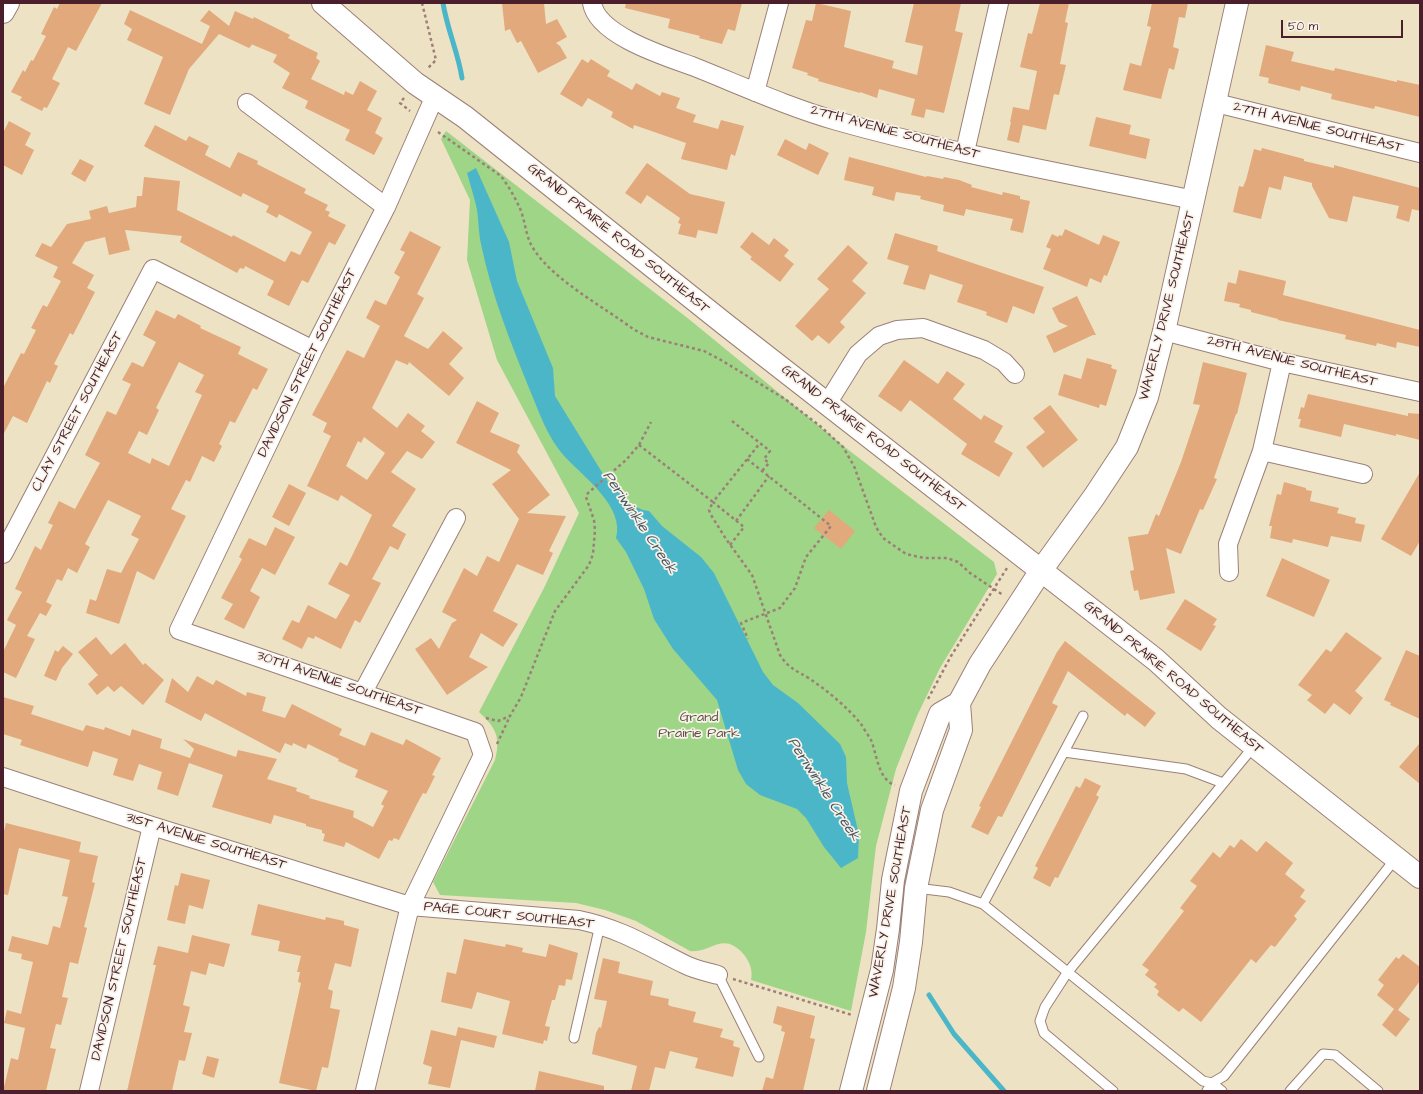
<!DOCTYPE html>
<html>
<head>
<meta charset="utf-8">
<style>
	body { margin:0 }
	#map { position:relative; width:1423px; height:1094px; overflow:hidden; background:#eee2c4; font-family:"Architects Daughter",sans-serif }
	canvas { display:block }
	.frame { position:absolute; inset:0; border:4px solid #4a1f2b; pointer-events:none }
	.scale { position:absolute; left:1281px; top:20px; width:122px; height:18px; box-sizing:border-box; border:2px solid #4a1f2b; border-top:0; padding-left:5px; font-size:12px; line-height:14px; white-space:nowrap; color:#4a1f2b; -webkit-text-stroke:3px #f7f3e8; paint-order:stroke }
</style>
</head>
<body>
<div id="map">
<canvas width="1423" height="1094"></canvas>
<div class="frame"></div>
<div class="scale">50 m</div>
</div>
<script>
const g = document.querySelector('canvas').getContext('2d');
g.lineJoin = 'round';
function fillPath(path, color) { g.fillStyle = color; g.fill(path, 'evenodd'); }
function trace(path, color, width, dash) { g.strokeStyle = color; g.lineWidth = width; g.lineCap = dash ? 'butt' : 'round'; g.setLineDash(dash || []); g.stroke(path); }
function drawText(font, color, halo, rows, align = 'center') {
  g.font = font + ' "Architects Daughter",sans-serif'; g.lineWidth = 3.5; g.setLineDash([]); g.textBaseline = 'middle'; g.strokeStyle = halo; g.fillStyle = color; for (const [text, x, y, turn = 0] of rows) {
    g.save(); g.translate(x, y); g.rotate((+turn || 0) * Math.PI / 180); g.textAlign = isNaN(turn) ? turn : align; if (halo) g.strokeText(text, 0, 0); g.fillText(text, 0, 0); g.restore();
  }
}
const green = new Path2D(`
	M446 131 690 320 846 448 994 562 997 574 940 668 917 716 896 769 876 846 866 932 851 1011 751 980C753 971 750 963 745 956 723 929 711 954 690 951L636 921 605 910 576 903 440 895 433 882 495 760C501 737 496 728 479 712L544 588 579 513 497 360 467 260 470 200 441 139Z`);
const water = new Path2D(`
	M476 168 509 242 517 281 553 368 555 396 608 482 630 504 643 510 649 511 662 526 701 557 714 573 763 672 773 685 798 703 840 744 846 757 847 783 859 835 858 858 841 868 824 847 806 818 797 809 760 795 746 784 738 770 717 700 673 649 654 619 644 589 626 552 616 538C625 507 584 477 565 457 547 437 539 412 529 388 510 341 491 293 481 244 478 231 479 218 476 205 473 194 470 183 467 173Z`);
const stream = new Path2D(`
	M443 3C447 29 458 52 462 78
	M929 995 954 1034 1004 1091`);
const building = new Path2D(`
	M60 3H102L76 51 68 47 52 79 60 83 47 108 44 107 42 111 20 100 22 97 11 92 23 70 25 72 31 60 33 61 46 36 41 34 54 7 57 9Z
	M502 3H544L546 24 557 19 567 37 556 43 560 46 567 58 538 73 521 41 517 43 510 29 505 31Z
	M626 3H742L735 31 728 29 722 44 699 38 700 36 668 28 670 19 625 8Z
	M816 3 851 11 844 47 894 61 892 68 917 75 923 46 905 42 914 3H961L955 31 963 33 944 113 926 109 924 118 911 115 915 99 879 89 877 98 860 92V93L818 81 819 79 807 75 808 73 792 68 806 20 812 21Z
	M1040 3H1069L1065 22 1068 23 1060 64 1066 65 1059 95 1054 94 1046 130 1023 125 1019 143 1007 140 1011 122H1010L1013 107 1029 110 1037 71 1020 67 1028 33 1032 34Z
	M1152 3H1188L1185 18 1179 17 1173 47 1179 49 1174 70 1169 68 1161 99 1123 90 1130 63 1141 66 1151 27 1147 26Z
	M130 10 202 44 210 26 200 21 209 10 229 26 235 11 253 19 254 17 290 35 288 38 318 53 316 58 320 61 311 79 344 95 345 91 353 95 360 81 377 91 367 110 382 118 375 133 383 138 374 155 345 140 350 130 305 108 308 101 282 88 290 73 273 62 277 55 251 44 252 45 249 48 219 34 189 69 170 115 144 104 163 57 127 40 132 29 124 24Z
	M1266 45 1294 52 1291 61 1334 71 1335 68 1397 82V80L1420 85V117L1375 106 1374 109 1331 99 1332 94 1301 86 1300 91 1268 83 1269 78 1259 76Z
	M582 59 588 63 591 59 610 71 607 76 632 90 636 83 660 96 662 92 680 98 676 108 696 115 693 122 718 129 721 120 744 126 735 156 731 154 727 170 681 159 686 143 634 125 633 129 611 117 613 112 588 98 582 107 560 94Z
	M1096 117 1131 125 1129 134 1150 139 1146 159 1089 146Z
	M9 121 31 133 25 145 34 150 22 175 3 165V133Z
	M155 125 186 141 189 136 209 146 205 155 230 168 238 152 258 161 257 164 306 189 304 193 328 205 325 210 330 212 328 216 346 225 335 245 329 242 308 283 302 280 289 306 267 295 274 281 245 266 244 269 240 268 237 273 180 242 182 236 125 230 130 250 109 255 105 237 85 242 72 263 94 275 87 288 95 292 73 335 70 333 54 364 58 366 50 383 47 381 27 423 13 416 3 435V388L21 353 24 354 36 330 31 328 43 305 47 307 61 281 53 277 58 267 35 256 42 243 51 247 67 224 91 219 89 211 107 206 109 213 136 207 137 196H142L144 177 180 181 177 210 232 237 233 235 285 262 291 251 300 255 312 232 279 214 277 218 266 212 269 206 243 193 241 197 149 149 144 146Z
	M785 139 806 150 809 143 829 153 818 175 777 155Z
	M1262 148 1304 159V161L1334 168V165L1420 188V211L1412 209 1409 222 1396 218 1399 206 1353 196 1347 222 1329 218 1312 186V183L1284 176 1281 190 1269 187 1261 219 1233 212 1239 186 1243 187 1246 180 1254 149 1261 151Z
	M849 157 926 177 927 176 943 179 944 177 959 180 972 185 971 187 1002 195 1003 192 1020 196V199L1030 201 1023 233 1010 230 1013 219 966 209 964 216 943 211 944 205 920 199 921 196 896 192 894 201 872 195 874 187 844 180Z
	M80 159 94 166 85 182 71 174Z
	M647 163 690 194 725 202 717 234 698 230 696 238 678 234 681 224 678 223 680 218 647 195 641 204 625 193Z
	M1065 229 1099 245 1103 235 1120 242 1107 276 1104 275 1101 283 1090 278 1087 287 1043 269 1051 249 1046 247 1052 234 1058 237 1059 235 1062 236Z
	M410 231 441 247 417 294 424 298 404 336 428 349 443 331 463 348 449 364 464 378 449 396 409 362 408 365 396 360 372 408 397 428 408 413 425 426 421 431 435 442 422 459 407 451 391 472 416 489 392 526 406 534 398 550 390 546 372 579 381 583 360 623 355 620 341 649 315 636 314 639 308 637 302 649 282 639 292 620 299 623 308 605 336 619 350 595 328 584 340 562 347 566 372 515 341 495 338 501 307 486 331 436 323 432 327 423 312 415 347 350 364 358 380 326 366 318 375 300 386 305 400 277 394 273 405 252 400 250ZM364 437 385 453 367 480 346 466 358 441 361 443Z
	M752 232 769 245 774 238 789 250 784 256 794 264 780 282 750 259 752 257 740 247Z
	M895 233 938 246 937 251 1044 287 1034 314 1013 306 1007 323 986 315 987 312 957 302 963 285 930 274 925 290 903 284 909 266 887 259Z
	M848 245 868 263 852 281 866 293 840 322 845 327 829 344 818 335 812 341 795 326 829 289 817 279Z
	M1239 270 1286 281 1283 295 1420 330V347L1397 342 1396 348 1377 343 1376 346 1345 339 1346 335 1278 320V319L1251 312V310L1239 307 1240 304 1224 301 1228 282 1236 284Z
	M1077 296 1096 335H1093L1054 353 1046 336 1068 326 1059 322 1052 308Z
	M156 310 175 319 178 314 201 326 200 328 241 347 238 354 268 369 257 390 253 388 235 423 230 421 219 444 222 446 214 462 202 456 190 482 186 480 171 509 186 516 154 580 137 571 119 624 86 613 90 599 96 601 107 569 121 573 139 539 131 535 141 516 108 500 85 544 90 547 77 573 68 568 62 581 57 579 46 602 52 605 46 616 40 613 27 636 35 639 16 678 3 672V652L16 625 7 620 22 592 15 589 35 546 41 550 53 525 48 523 59 501 75 509 100 463 85 455 107 411 116 415 131 384 122 380 132 362 143 367 156 342 143 335ZM179 362 204 375 195 392 202 395 169 466 152 458 150 464 128 453 139 431 147 435 159 410 156 408Z
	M1087 358 1112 365 1111 368 1117 370 1106 406 1100 404 1099 408 1058 395 1064 374 1081 379Z
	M904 360 938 384 947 371 965 384 953 399 981 420 984 415 1003 426 994 442 1013 453 999 477 961 454 967 444 910 400 901 412 878 396Z
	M1203 362 1247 373 1237 414H1236L1214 478 1217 479 1203 510 1200 509 1181 554 1166 548 1175 593 1140 600 1138 590 1134 591 1130 571 1134 570 1128 537 1148 534 1156 514 1159 516 1181 462 1200 405 1193 404Z
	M1308 394 1408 416V413L1420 414V440L1396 434V436L1344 424 1341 437 1299 427 1301 419H1298L1301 407 1304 408Z
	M477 401 499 413 490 432 520 445 517 452 550 495 527 513 566 516 549 551 553 553 543 575 517 564 493 611 518 624 503 647 481 633 469 657 488 667 447 695 415 649 431 638 439 649 452 623 457 620 442 612 464 568 477 576 487 556 499 562 519 519 492 484 511 470 456 443Z
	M1050 405 1078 440 1043 468 1026 447 1045 432 1033 418Z
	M1420 472V541L1411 556 1381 539Z
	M1284 482 1306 488V490L1312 491 1310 501 1339 508 1337 513 1356 518 1355 523 1365 525 1361 542 1331 536 1328 547 1293 539 1292 543 1270 538 1272 526H1269L1277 494 1281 495Z
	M289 484 306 493 289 526 272 517Z
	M829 510 855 531 841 549 814 528Z
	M275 527 295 537 275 575 262 568 250 591 260 597 244 629 224 619 233 604 221 598 242 559 239 557 249 538 266 546Z
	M1282 558 1330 580 1314 617 1266 596Z
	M1185 599 1217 619 1213 625 1216 626 1201 651 1166 629Z
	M1346 632 1382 658 1355 691 1363 698 1350 715 1334 703 1325 714 1307 700 1312 695 1298 685 1326 649 1331 652Z
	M96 637 111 655 125 643 143 665 145 663 164 680 143 705 121 686 114 692 108 686 97 695 88 684 98 675 78 652Z
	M1065 641 1156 713 1145 727 1127 713 1125 716 1068 671 1052 703 1058 706 1002 817 998 816 988 835 971 827 981 807 979 806 1057 652Z
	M63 646 73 654 62 668 56 681 44 676 55 650 58 652Z
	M1406 650 1420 656V719L1390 705 1391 703 1384 700Z
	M197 676 213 685 216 680 246 696 247 692 266 697 262 711 285 718 292 704 342 729 339 735 365 746 371 732 403 745 406 739 441 758 432 775 435 776 426 794 423 793 417 804 399 840 394 838 392 841 389 840 379 859 346 842 344 847 323 841 325 834 322 833V830L306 826V824L274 815 271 824 212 807 223 775 189 763 178 796 157 789 162 772 139 764 133 781 113 775 118 759 93 751 88 767 20 745 22 740 3 734V697L34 706 31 714 83 731 86 725 104 730 105 727 130 736 132 729 162 739 160 748 190 758 194 749 183 739 236 757 238 750 277 759 267 779 297 788 296 791 310 796 309 798 354 811 353 817 373 827 384 806 381 804 388 791 355 777 358 770 338 761 339 759 308 744 306 749 293 743 292 746 285 743 280 753 205 713 201 721 165 702 172 678 188 692Z
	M1420 743V784L1399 767Z
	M1085 778 1101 786 1096 795 1099 797 1058 878 1055 877 1050 887 1033 878 1038 868 1035 866 1076 786 1080 788Z
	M6 823 81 842 79 852 98 856 92 882 95 883 84 927 87 928 78 964 70 962 62 997 68 998 61 1025 56 1024 50 1048 56 1049 46 1091H3L11 1058 18 1060 25 1028 4 1023 7 1010 21 1014 33 962 21 959 22 954 8 951 12 936 48 945 53 926 60 928 68 897 62 896 70 860 19 848 8 895 3 894V835Z
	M1241 839 1257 852 1266 841 1293 863 1285 874 1305 890 1300 897 1306 901 1294 916 1297 919 1275 947 1271 945 1256 963 1251 959 1201 1022 1183 1008 1179 1012 1157 995 1159 991 1154 987 1157 984 1145 975 1149 970 1142 965 1184 911 1180 908 1197 886 1190 881 1213 852 1220 858 1230 845 1234 848Z
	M181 873 210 880 203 909 189 905 185 924 167 920 175 885 178 886Z
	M258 904 325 920 326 917 344 921V925L359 929 351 967 335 963 328 989 333 991 330 1008 340 1010 328 1068 322 1067 316 1091 279 1083 301 983 298 982 300 972H297L301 956 278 951 280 941 251 935Z
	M192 935 230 944 224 967 209 963 206 975 191 971 183 1005 190 1007 184 1032 192 1033 185 1061 179 1060 172 1091H127L156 965H153L158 946 188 953Z
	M464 939 505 947 506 944 523 948 522 952 546 957 549 944 578 953 572 980 566 979 565 986 559 985 555 1000H552L545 1026 550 1027 547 1041 544 1040 543 1044 502 1034 510 1001 477 992 472 1009 441 1002 447 972 456 974Z
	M1403 954 1420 967V981L1398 1010 1410 1019 1396 1037 1382 1025 1394 1009 1377 995 1384 985 1378 980 1396 957 1399 959Z
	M603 958 620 962 618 973 653 981 650 995 669 999 668 1004 670 1006 696 1012 693 1022 723 1029 720 1037 734 1041 733 1046 740 1048 733 1077 695 1068 698 1058 670 1051 665 1069 655 1067 649 1091H631L637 1066 592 1054 596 1033 599 1027 601 1028 607 1001 594 999Z
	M777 1006 815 1016 810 1038 815 1039 803 1091H762L766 1077 773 1079 785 1032 781 1031 782 1026 773 1023Z
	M458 1027 497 1036 494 1048 461 1040 450 1088 428 1084 432 1067 423 1064 431 1030 456 1036Z
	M207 1056 219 1059 214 1078 202 1074Z
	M539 1071 604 1086V1091H535Z`);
const path = new Path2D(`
	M422 3 436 60 427 69
	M404 98 400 103 410 111
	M438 132 501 176C509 187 516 199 521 211 526 225 526 239 535 251 555 281 604 307 633 329L648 337 704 351 721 360 785 399 820 426 843 447 854 466 876 527 883 538 906 554 924 558H947L958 562 970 573 1003 595
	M732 421 770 451 764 459 769 463 762 471
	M639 445 713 502 709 510 711 515 726 539 752 575 780 655C789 669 796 670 810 679 828 691 848 708 861 724 864 729 868 735 871 740 877 754 878 780 895 785
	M747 459 831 526 806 557 795 588 780 608 741 623 748 639
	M736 521 769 476
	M730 545 744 527 713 502 760 443
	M928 699 951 656 1007 568
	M486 718 498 721 510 716 521 697 555 611 589 565 593 554 595 530 594 520 586 497 588 493 626 460 639 445 651 422
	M497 744 510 716
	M733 979 852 1015`);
const lane = new Path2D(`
	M1064 752 1186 769 1223 783
	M916 888 949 892 983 904 1203 1081 1212 1083 1224 1076 1396 858
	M983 904 1083 716
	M718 975 759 1057
	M574 1038 600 925
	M1113 1091 1044 1033 1040 1021 1045 1007 1067 973 1254 746
	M1207 1091 1212 1083 1222 1091
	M1290 1091 1323 1054 1335 1055 1378 1091`);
const street = new Path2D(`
	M592 3C597 35 664 56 692 66 740 85 788 107 837 121 954 154 1075 175 1194 200
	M755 92 779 3
	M247 103 386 207
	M1216 103 1420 153
	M965 152 999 3
	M1164 331 1282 362 1420 392
	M827 404 858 354 879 336 897 330 923 328 984 350 1004 362 1015 374
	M1262 451 1363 474
	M3 554 153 269 313 350
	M1229 572 1228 544 1262 451 1282 362
	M363 692 456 518
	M3 777 152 826 410 906 579 920C622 929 649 947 686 965 696 970 708 972 718 975
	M89 1091 152 826
	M365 1091 410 906 483 755 475 732 179 630 313 350 386 207 435 96`);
const secondary = new Path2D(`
	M323 3 415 83 465 117 726 325 1156 660 1219 718 1420 877
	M3 12 8 3
	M851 1091 882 970 888 929 893 880 911 791 940 714 959 703
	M878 1091 904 988 911 942 916 888 932 810 961 730 959 703 980 664 1042 569 1094 497 1127 447 1147 397 1164 331 1237 3`);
const streetNames = [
	["27TH AVENUE SOUTHEAST",1318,128,14],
	["27TH AVENUE SOUTHEAST",895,133,15],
	["GRAND PRAIRIE ROAD SOUTHEAST",618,239,39],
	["WAVERLY DRIVE SOUTHEAST",1168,306,-76],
	["28TH AVENUE SOUTHEAST",1292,362,14],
	["DAVIDSON STREET SOUTHEAST",308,363,-64],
	["CLAY STREET SOUTHEAST",78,412,-62],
	["GRAND PRAIRIE ROAD SOUTHEAST",873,439,38],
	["GRAND PRAIRIE ROAD SOUTHEAST",1173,678,40],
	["30TH AVENUE SOUTHEAST",339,684,19],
	["31ST AVENUE SOUTHEAST",206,842,17],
	["WAVERLY DRIVE SOUTHEAST",891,902,-80],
	["PAGE COURT SOUTHEAST",509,916,6],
	["DAVIDSON STREET SOUTHEAST",120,959,-77]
];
const parkNames = [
	["Grand",699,718],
	["Prairie Park",699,734]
];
const waterNames = [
	["Periwinkle Creek",639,523,56],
	["Periwinkle Creek",823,790,57]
];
fillPath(green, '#9ed587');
fillPath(water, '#4cb6c9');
trace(stream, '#4cb6c9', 5);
fillPath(building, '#e2a97c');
trace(lane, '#9c8078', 11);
trace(street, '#9c8078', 20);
trace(secondary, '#9c8078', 24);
trace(path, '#9c8078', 2.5, [3, 3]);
trace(lane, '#fff', 9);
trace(street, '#fff', 18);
trace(secondary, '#fff', 22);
drawText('14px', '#4a1f2b', '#f7f3e8', streetNames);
drawText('14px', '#5f4c42', '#f7f3e8', parkNames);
drawText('italic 15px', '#4b5462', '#f7f3e8', waterNames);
</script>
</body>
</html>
